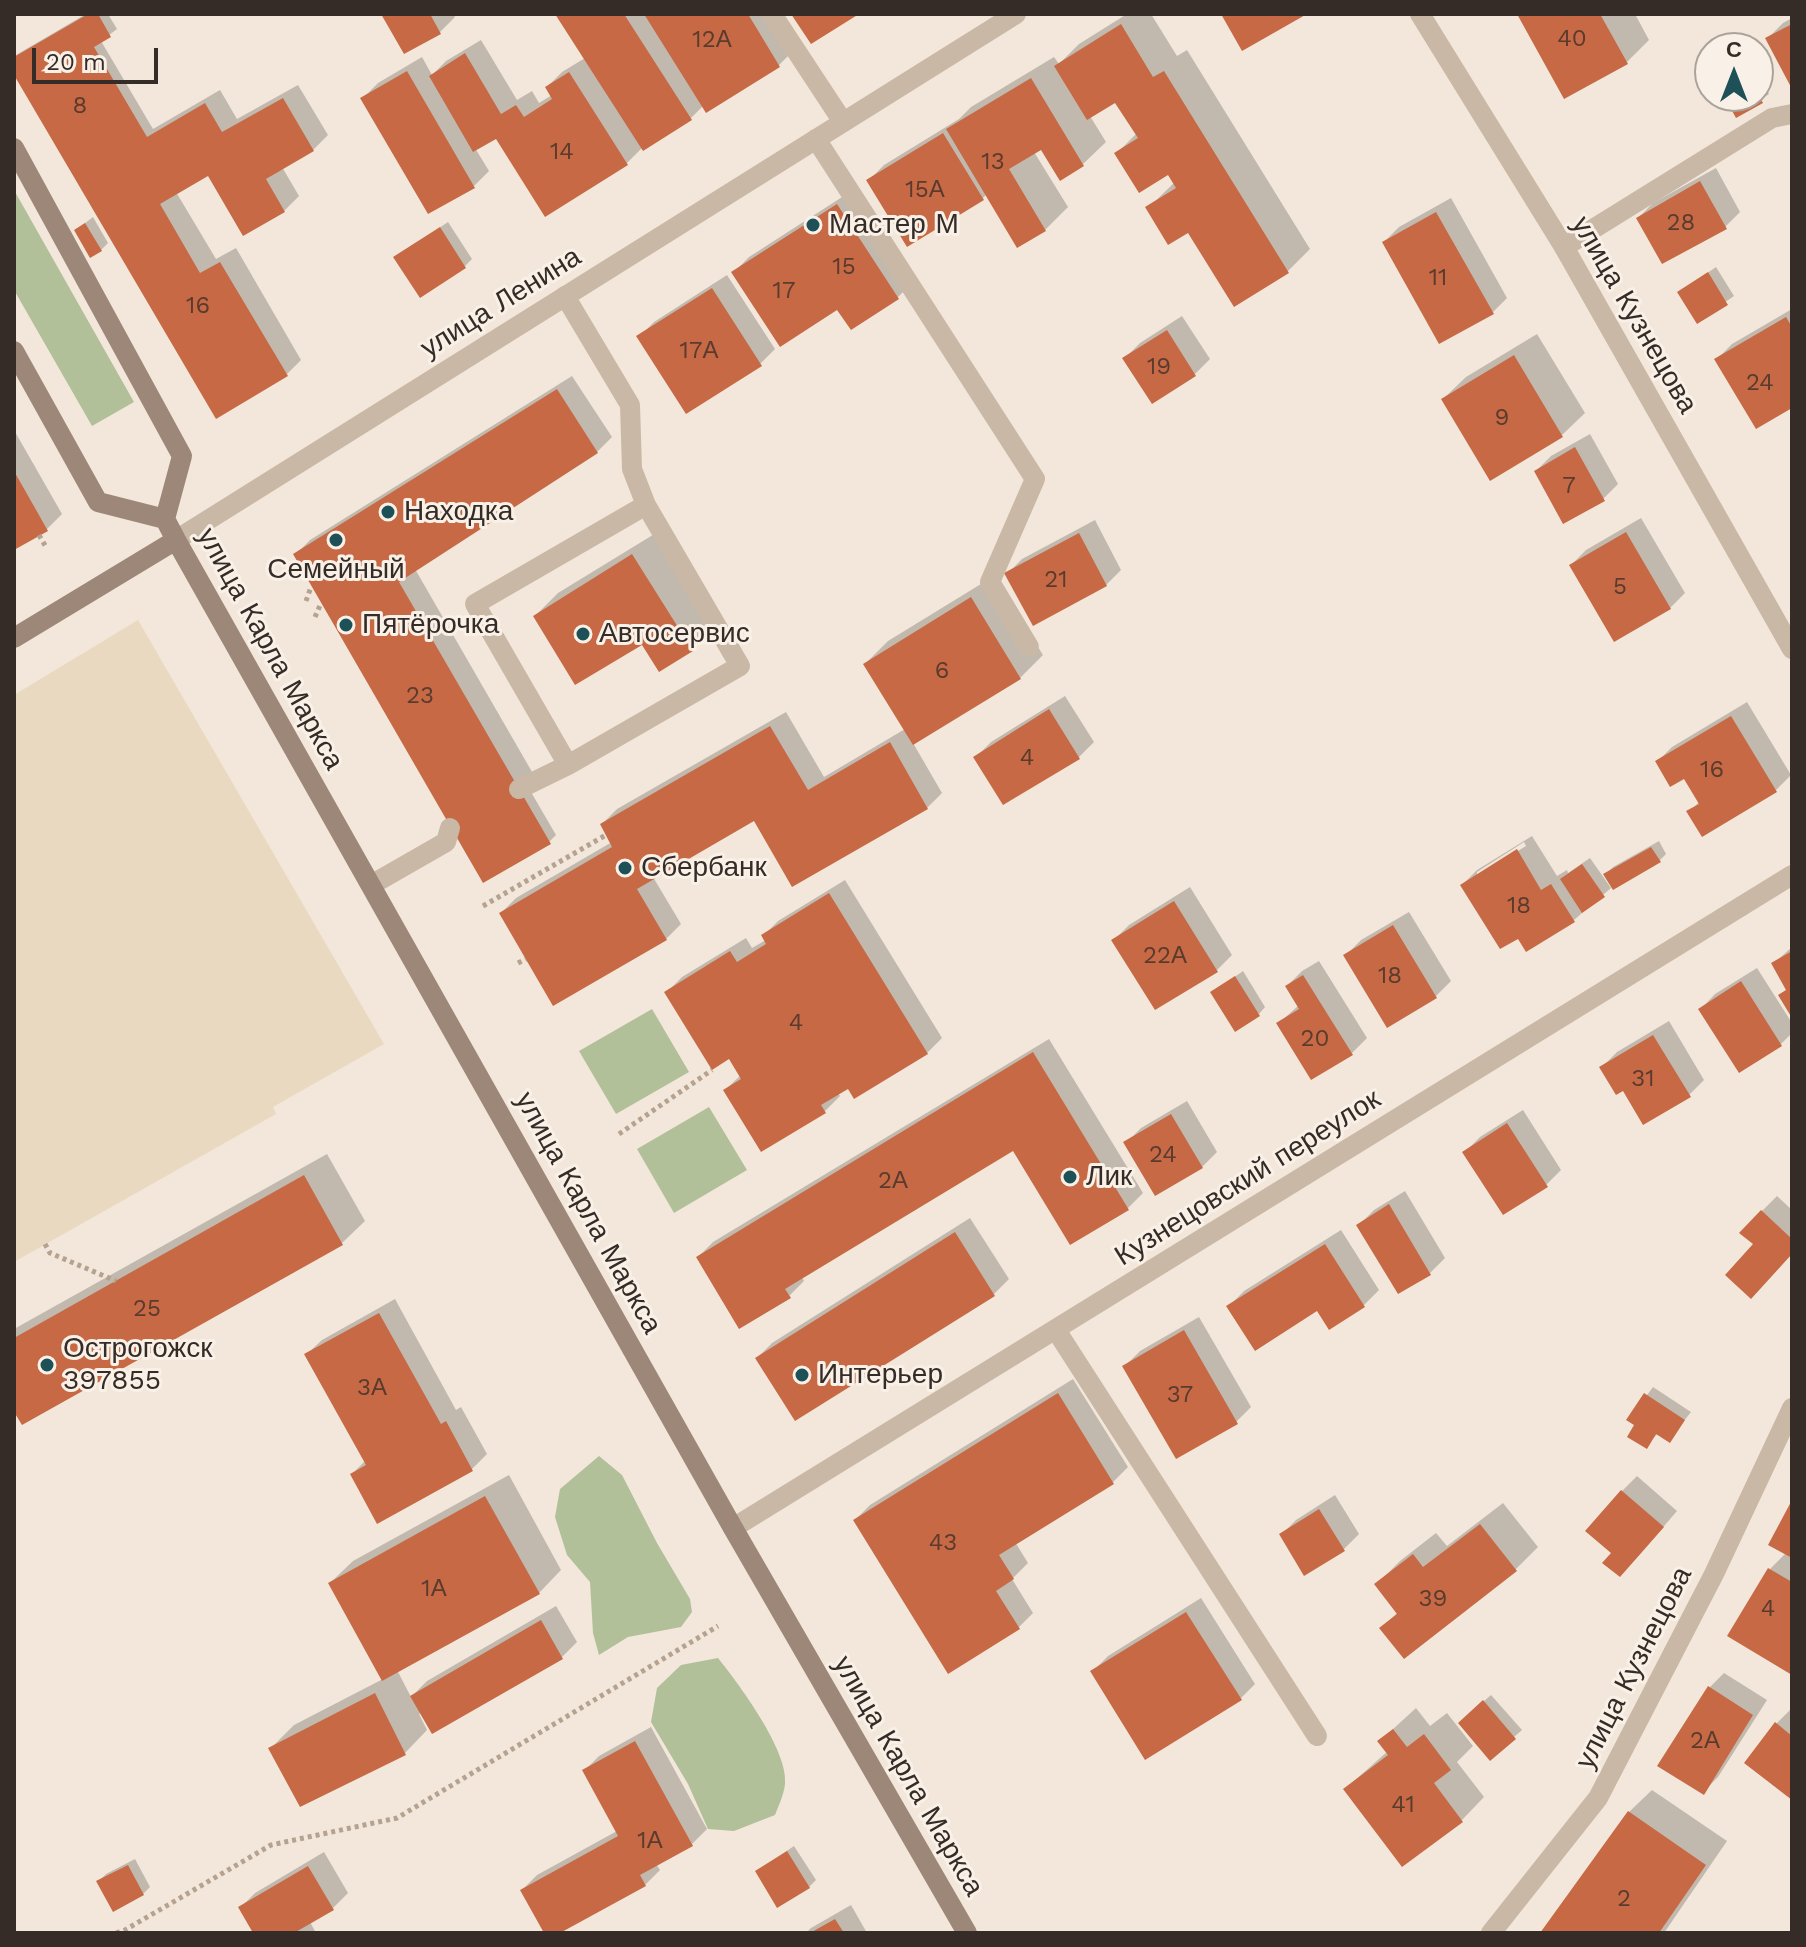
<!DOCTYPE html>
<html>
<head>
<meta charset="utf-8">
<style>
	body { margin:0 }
	#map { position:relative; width:1806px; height:1947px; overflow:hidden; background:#f2e7da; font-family:"Work Sans",sans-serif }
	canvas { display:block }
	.frame { position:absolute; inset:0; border:16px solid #362c27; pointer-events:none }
	.north { position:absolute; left:1694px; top:32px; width:80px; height:80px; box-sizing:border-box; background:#f9f1e7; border:2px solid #aba29a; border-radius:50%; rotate:0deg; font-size:22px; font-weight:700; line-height:32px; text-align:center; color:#362c27 }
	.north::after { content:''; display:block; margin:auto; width:28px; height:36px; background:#1d5157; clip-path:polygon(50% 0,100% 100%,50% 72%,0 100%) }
	.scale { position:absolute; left:32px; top:48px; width:126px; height:36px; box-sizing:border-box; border:4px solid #362c27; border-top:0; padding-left:10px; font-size:24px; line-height:28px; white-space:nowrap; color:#362c27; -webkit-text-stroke:6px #f9f1e7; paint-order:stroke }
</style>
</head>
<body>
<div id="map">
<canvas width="1806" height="1947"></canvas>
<div class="frame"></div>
<div class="north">С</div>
<div class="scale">20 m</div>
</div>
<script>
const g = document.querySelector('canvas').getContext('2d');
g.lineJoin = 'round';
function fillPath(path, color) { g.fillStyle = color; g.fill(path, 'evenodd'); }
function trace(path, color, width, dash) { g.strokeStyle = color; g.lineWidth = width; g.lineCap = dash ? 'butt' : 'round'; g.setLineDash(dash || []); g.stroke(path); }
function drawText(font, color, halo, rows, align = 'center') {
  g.font = font + ' "Work Sans",sans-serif'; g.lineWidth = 6; g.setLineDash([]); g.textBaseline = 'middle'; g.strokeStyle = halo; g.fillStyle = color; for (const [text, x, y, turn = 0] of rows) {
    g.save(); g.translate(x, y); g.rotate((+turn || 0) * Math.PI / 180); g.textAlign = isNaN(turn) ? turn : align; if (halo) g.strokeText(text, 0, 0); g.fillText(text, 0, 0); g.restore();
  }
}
const green = new Path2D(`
	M14 190 134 402 92 426 14 290Z
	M652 1009 689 1072 616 1114 579 1051Z
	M709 1107 747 1170 674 1213 637 1149Z
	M599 1456 622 1475 657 1543 690 1599 692 1612 681 1627 628 1637 599 1655 593 1633 590 1582 567 1555 555 1517 560 1489Z
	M718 1658C738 1683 789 1751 785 1784 784 1794 779 1805 775 1815L734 1831 708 1829 688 1784 651 1722 657 1688 681 1665Z`);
const plaza = new Path2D(`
	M138 620 384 1044 273 1107 276 1114 14 1262V695Z`);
const shadow = new Path2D(`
	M86 14H108L117 29 101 41 153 129 220 90 237 119 298 85 328 135 313 150 282 167 299 196 284 211 209 173 176 192 216 259 236 248 301 360 286 375 14 71 16 55Z
	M384 14H454L455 17 440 32 405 51Z
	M557 14H772L794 50 779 65 707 110 704 105 690 119 643 147 626 164 497 136 475 148 489 171 474 186 363 98 378 83 422 57 432 75 446 61 481 40 517 100 532 91 539 103 552 95 547 87 562 72 585 58Z
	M1127 14H1151L1177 56 1187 50 1310 249 1288 271 1189 230 1148 208 1175 182 1168 172 1116 154 1137 133 1116 100 1090 116 1106 142 1083 164 1042 147 1034 152 1068 207 1045 230 987 194 983 198 869 180 884 165 959 119 971 107 1054 57 1059 64 1079 44Z
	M1519 14H1635L1649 40 1627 62Z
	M1792 18V85L1768 38 1783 23Z
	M1758 75 1769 94 1737 115 1726 96H1758Z
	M1716 168 1740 212 1725 227 1638 218 1653 203Z
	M853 190 913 282 898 297 838 307 734 272 749 257Z
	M1451 198 1507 298 1492 313 1384 242 1399 227Z
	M93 217 108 243 101 250 76 230Z
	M448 222 472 259 465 266 396 257Z
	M1716 267 1734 296 1698 321 1680 292Z
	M727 275 775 349 760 364 639 337 654 322Z
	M1792 309V405L1717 359 1732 344Z
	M1182 316 1210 359 1195 374 1152 401 1125 358 1140 343Z
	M1537 334 1585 413 1562 435 1443 399 1466 377Z
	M572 376 612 437 597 452 415 569 539 784 531 792 556 835 549 842 295 555 310 540Z
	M14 430 62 514 47 529 14 548Z
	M1590 434 1618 484 1603 499 1536 471 1551 456Z
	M1641 518 1685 593 1670 608 1571 565 1586 550Z
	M1095 520 1121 570 1106 585 1007 574 1022 559Z
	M656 533 714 627 691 649 535 616 558 593Z
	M994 576 1043 655 1020 678 913 743 942 793 927 808 754 819 653 877 681 924 666 939 501 913 516 898 612 842 602 824 617 809 786 712 824 777 905 729 865 664 888 641Z
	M1065 696 1094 742 1079 757H976L991 742Z
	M1747 702 1791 775 1776 790 1689 812 1700 801 1685 776 1657 762 1672 747Z
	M1532 836 1557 876 1567 870 1568 873 1590 858 1611 888 1574 920 1518 936 1462 885 1477 870ZM1524 842 1526 846 1477 876V872Z
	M1659 841 1666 854 1660 860 1606 874 1613 867Z
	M845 880 942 1038 927 1053 838 1093 840 1096 825 1111 725 1090 741 1075 730 1056 667 992 682 977 746 938 752 948 766 940 763 936 778 921Z
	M1190 887 1232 955 1217 970 1114 940 1129 925Z
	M1409 912 1451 981 1436 996 1346 955 1361 940Z
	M1792 947V1014L1788 989 1773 964Z
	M1319 961 1367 1038 1352 1053 1279 1023 1299 1005 1287 986 1302 971Z
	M1757 968 1792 1023V1033L1781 1044 1739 1071 1700 1010 1715 994Z
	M1243 971 1265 1007 1259 1014 1212 993Z
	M1669 1021 1704 1080 1689 1095 1624 1088 1602 1067 1617 1052Z
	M1049 1039 1143 1193 1128 1208 1014 1149 802 1277 804 1281 789 1296 698 1257 713 1242Z
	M1187 1101 1217 1152 1202 1167 1126 1143 1141 1128Z
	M1523 1110 1561 1170 1546 1185 1465 1152 1480 1137Z
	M327 1154 365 1221 342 1243 14 1408V1329Z
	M1405 1191 1445 1258 1430 1273 1399 1292 1359 1225 1374 1210Z
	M1777 1196 1792 1210V1253L1755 1244 1762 1211Z
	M970 1218 1009 1279 994 1294 796 1418 757 1358 772 1343Z
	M1341 1230 1379 1290 1364 1305 1330 1327 1318 1308 1229 1306 1244 1291Z
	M395 1299 456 1410 461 1407 487 1454 472 1469 378 1521 352 1474 365 1461 307 1354 322 1340Z
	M1199 1317 1251 1407 1236 1422 1125 1366 1140 1351Z
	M1073 1379 1128 1467 1113 1482 1015 1542 1028 1563 1012 1579 1033 1613 1018 1628 855 1520 870 1505Z
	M1653 1387 1691 1412 1669 1440 1658 1433 1646 1447 1637 1425 1629 1420Z
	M509 1475 561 1570 539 1593 397 1670 411 1697 427 1681 556 1606 577 1642 562 1657 433 1732 422 1713 419 1714 427 1730 405 1753 271 1748 294 1725 383 1679 330 1583 353 1561Z
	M1637 1476 1677 1511 1635 1560 1614 1552 1622 1491Z
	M1335 1495 1359 1534 1344 1549 1305 1573 1281 1535 1296 1520Z
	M1503 1503 1538 1547 1516 1569 1382 1628 1398 1612 1377 1584 1400 1561 1436 1533 1447 1546Z
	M1792 1504V1673L1770 1569 1786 1553Z
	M1201 1598 1255 1684 1240 1699 1093 1671 1108 1656Z
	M1724 1673 1767 1700 1718 1777 1703 1792 1709 1688Z
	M1491 1695 1522 1730 1490 1758 1467 1716Z
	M1416 1708 1430 1726 1447 1713 1473 1746 1457 1762 1484 1797 1462 1820 1403 1865 1345 1789 1388 1751 1380 1741Z
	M1791 1709H1792V1797L1776 1724Z
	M651 1727 707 1829 692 1844 656 1864 660 1870 645 1885 556 1933H546L522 1890 537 1875 617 1831 584 1771 599 1756Z
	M1652 1790 1727 1841 1664 1933H1543L1629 1812Z
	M794 1846 816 1880 809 1887 757 1871Z
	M324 1852 348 1893 333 1908 310 1922 316 1933H255L240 1908 255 1893Z
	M135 1859 150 1887 143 1894 99 1881 106 1874Z
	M851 1905 867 1933H806L811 1928Z`);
const building = new Path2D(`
	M88 14H98L111 37 94 47 147 137 205 103 222 132 283 98 314 151 266 179 285 212 243 236 208 176 160 204 200 273 220 262 288 376 216 419 14 75V57Z
	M381 14H430L441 34 404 54Z
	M555 14H624L692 120 643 151Z
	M644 14H748L780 67 706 113Z
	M791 14H859L811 44Z
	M1221 14H1307L1242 51Z
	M1517 14H1600L1628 64 1564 99Z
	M1121 24 1153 77 1164 71 1289 273 1234 307 1188 233 1168 245 1145 207 1176 188 1168 175 1139 193 1114 153 1138 138 1115 103 1087 120 1054 66Z
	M1792 24V89L1765 38Z
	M465 53 501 114 516 105 524 117 552 99 545 87 569 72 628 165 545 217 496 139 473 152 429 76Z
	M407 71 475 188 428 214 360 98Z
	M1031 78 1084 166 1060 181 1041 150 1009 169 1046 231 1017 248 946 129Z
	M1724 96H1759L1763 103 1736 118Z
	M943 133 984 200 907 247 866 180Z
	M1700 181 1727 229 1662 264 1636 218Z
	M837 204 899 299 851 330 837 310 780 347 731 272Z
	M1436 212 1494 314 1439 344 1382 242Z
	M85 223 102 251 90 258 74 230Z
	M440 227 466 268 420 298 393 257Z
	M1708 272 1728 305 1697 324 1677 292Z
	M712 288 762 366 686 414 636 336Z
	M1786 317 1792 327V408L1756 429 1714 359Z
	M1167 330 1196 376 1152 404 1122 358Z
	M1514 355 1563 437 1490 481 1441 399Z
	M557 389 598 453 399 582 551 844 483 883 293 554Z
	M1575 447 1605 501 1563 524 1534 471Z
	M14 471 48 531 14 550Z
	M1626 532 1671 609 1614 642 1569 565Z
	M1079 533 1107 586 1033 626 1004 573Z
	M632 554 693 651 659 672 642 645 575 685 533 616Z
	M971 597 1021 679 913 745 863 664Z
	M1049 709 1080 759 1003 805 973 757Z
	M1731 716 1777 792 1702 837 1686 811 1699 804 1684 779 1670 787 1655 761Z
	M770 726 808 790 890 742 928 809 792 887 754 821 637 889 667 940 553 1006 499 913 612 847 600 824Z
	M1651 847 1661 862 1613 890 1603 874Z
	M1517 849 1541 890 1551 884 1575 922 1526 952 1518 939 1500 949 1460 885Z
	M1582 864 1605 897 1582 913 1560 879Z
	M829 893 928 1054 854 1099 848 1089 821 1105 826 1113 761 1152 723 1090 741 1079 729 1059 712 1070 664 992 730 951 737 962 766 944 761 935Z
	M1174 901 1218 972 1155 1010 1111 940Z
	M1393 925 1437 998 1387 1028 1343 955Z
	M1792 951V1018L1778 995 1786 990 1771 963Z
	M1303 975 1353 1055 1311 1080 1276 1023 1299 1009 1285 986Z
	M1235 976 1260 1016 1235 1032 1210 992Z
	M1741 981 1782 1046 1739 1073 1698 1009Z
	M1653 1035 1691 1097 1643 1125 1623 1091 1616 1095 1599 1067Z
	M1033 1052 1129 1210 1070 1245 1013 1151 785 1289 791 1298 739 1329 696 1257Z
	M1171 1114 1203 1168 1155 1196 1123 1142Z
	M1507 1123 1548 1187 1503 1215 1462 1152Z
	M304 1175 343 1245 22 1425 14 1412V1338Z
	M1389 1204 1431 1275 1398 1294 1356 1225Z
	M1761 1210 1792 1239V1254L1751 1299 1725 1275 1753 1244 1739 1233Z
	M955 1232 995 1296 795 1421 755 1358Z
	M1325 1244 1365 1307 1329 1330 1317 1311 1255 1351 1226 1306Z
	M379 1313 441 1424 446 1421 473 1471 377 1524 350 1474 366 1465 304 1354Z
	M1184 1330 1238 1424 1176 1459 1122 1366Z
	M1058 1393 1114 1484 999 1555 1014 1579 996 1591 1020 1629 948 1674 853 1520Z
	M1644 1393 1685 1420 1670 1443 1656 1434 1647 1449 1627 1437 1634 1425 1626 1420Z
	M1621 1490 1664 1527 1620 1577 1602 1563 1611 1553 1585 1531Z
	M485 1496 540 1594 382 1681 328 1583Z
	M1792 1500V1558L1768 1545Z
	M1319 1509 1345 1551 1304 1576 1279 1534Z
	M1480 1524 1517 1571 1404 1659 1379 1628 1397 1614 1374 1584 1413 1554 1423 1567Z
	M1768 1568 1792 1582V1675L1727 1636Z
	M1186 1612 1242 1700 1145 1760 1090 1671Z
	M541 1620 563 1659 432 1734 410 1696Z
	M1708 1686 1753 1715 1704 1795 1657 1766Z
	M375 1693 406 1755 300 1807 268 1748Z
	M1483 1700 1516 1739 1490 1761 1458 1723Z
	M1775 1722 1792 1736V1800L1744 1763Z
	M1393 1729 1407 1747 1424 1734 1451 1770 1434 1783 1463 1822 1402 1867 1343 1789 1388 1755 1377 1741Z
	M635 1741 693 1846 640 1875 646 1886 560 1933H544L520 1890 618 1836 582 1770Z
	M1628 1811 1706 1865 1659 1933H1540Z
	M787 1851 810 1888 777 1908 755 1871Z
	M128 1865 144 1895 113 1912 96 1881Z
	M308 1866 334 1910 294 1933H253L238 1907Z
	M835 1919 844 1933H810Z`);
const path = new Path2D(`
	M39 535 46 547
	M306 601 311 587
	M315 617 321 603
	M483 906 606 835
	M518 963 526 959
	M619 1134 712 1070
	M45 1244 50 1253 116 1281
	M116 1933 125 1930 271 1845 397 1818 718 1626`);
const lane = new Path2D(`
	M772 14 843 122
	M816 139 1035 479 990 582 1029 647
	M1564 247 1772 118 1792 114
	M565 296 630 405 632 469 646 505
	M646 505 740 666 568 765 475 604Z
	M519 789 568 765
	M371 885 446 842 450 828
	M1056 1330 1317 1736`);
const street = new Path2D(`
	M1420 14 1564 247 1792 649
	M176 540 1016 14
	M733 1528 1792 875
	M1491 1933 1598 1798 1714 1574 1792 1408`);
const secondary = new Path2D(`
	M14 148 182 456 165 519 176 540 733 1528 967 1933
	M14 351 98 502 165 519
	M14 638 176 540`);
const markers = [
	[813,225,8,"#1d5157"],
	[388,512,8,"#1d5157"],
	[336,540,8,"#1d5157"],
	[346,625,8,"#1d5157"],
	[583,634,8,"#1d5157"],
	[625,868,8,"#1d5157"],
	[1070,1177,8,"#1d5157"],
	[47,1365,8,"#1d5157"],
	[802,1375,8,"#1d5157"]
];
const numberNames = [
	["40",1572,39],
	["12А",712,40],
	["8",80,106],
	["14",562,152],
	["13",993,162],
	["15А",925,190],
	["28",1681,223],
	["15",844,267],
	["11",1438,278],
	["17",784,291],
	["16",198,306],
	["17А",699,351],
	["19",1159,367],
	["24",1760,383],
	["9",1502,418],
	["7",1569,486],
	["21",1056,580],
	["5",1620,587],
	["6",942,671],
	["23",420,696],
	["4",1027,758],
	["16",1712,770],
	["18",1519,906],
	["22А",1165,956],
	["18",1390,976],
	["4",796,1023],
	["20",1315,1039],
	["31",1643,1079],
	["24",1163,1155],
	["2А",893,1181],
	["25",147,1309],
	["3А",372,1388],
	["37",1180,1395],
	["43",943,1543],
	["1А",434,1589],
	["39",1433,1599],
	["4",1768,1609],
	["2А",1705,1741],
	["41",1403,1805],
	["1А",650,1841],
	["2",1624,1899]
];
const poiNames = [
	["Мастер М",829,225],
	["Находка",404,512],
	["Семейный",336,570,"center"],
	["Пятёрочка",362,625],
	["Автосервис",599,634],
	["Сбербанк",641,868],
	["Лик",1086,1177],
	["Острогожск",63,1349],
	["397855",63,1381],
	["Интерьер",818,1375]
];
const streetNames = [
	["улица Ленина",501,303,-32],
	["улица Кузнецова",1634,315,60],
	["улица Карла Маркса",270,649,61],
	["Кузнецовский переулок",1248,1178,-32],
	["улица Карла Маркса",588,1213,61],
	["улица Кузнецова",1634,1668,-63],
	["улица Карла Маркса",908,1776,60]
];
fillPath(green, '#b2c09a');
fillPath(plaza, '#ead9c1');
fillPath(shadow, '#0003');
fillPath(building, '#c66944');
trace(path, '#b5a290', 5, [4, 4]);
trace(lane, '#cab8a6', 20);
trace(street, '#cab8a6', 20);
trace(secondary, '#9d8778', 20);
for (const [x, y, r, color] of markers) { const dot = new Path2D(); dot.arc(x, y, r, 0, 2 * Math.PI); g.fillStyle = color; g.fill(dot); trace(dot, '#f9f1e7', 3); }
drawText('24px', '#5a3b2e', null, numberNames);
drawText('28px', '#362c27', '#f9f1e7', poiNames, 'left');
drawText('28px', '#362c27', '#f9f1e7', streetNames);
</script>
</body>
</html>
